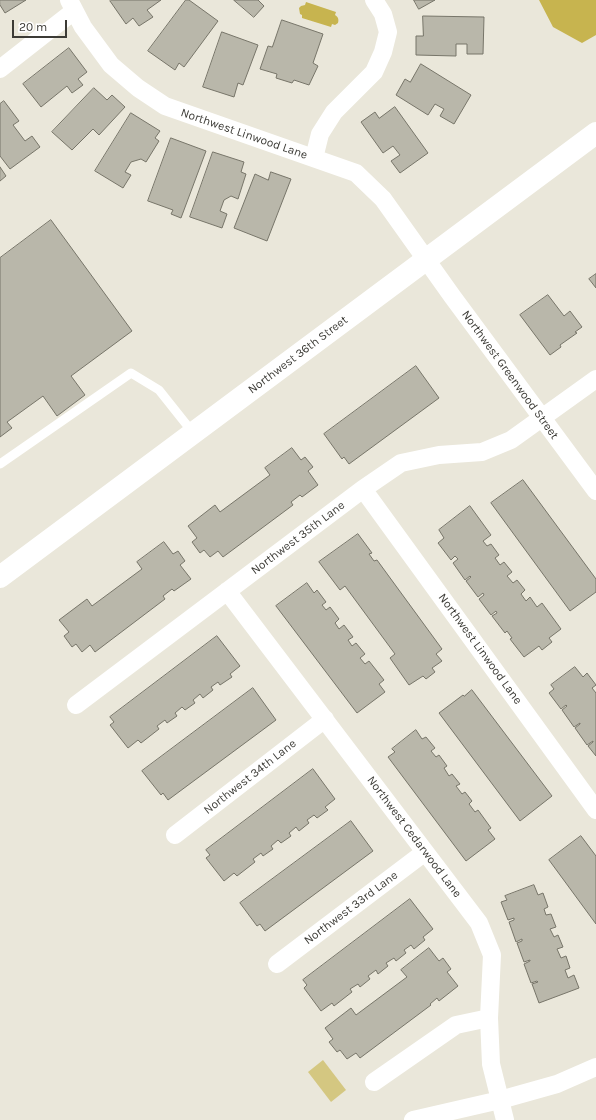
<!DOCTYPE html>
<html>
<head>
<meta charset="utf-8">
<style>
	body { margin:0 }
	#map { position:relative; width:596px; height:1120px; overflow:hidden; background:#eae7da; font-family:Karla,sans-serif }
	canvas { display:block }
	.scale { position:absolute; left:12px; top:20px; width:55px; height:18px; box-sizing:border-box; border:2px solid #3c3b36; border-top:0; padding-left:5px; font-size:12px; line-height:14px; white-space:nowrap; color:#3c3b36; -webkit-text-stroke:3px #fff; paint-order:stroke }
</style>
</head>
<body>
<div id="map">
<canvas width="596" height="1120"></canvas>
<div class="scale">20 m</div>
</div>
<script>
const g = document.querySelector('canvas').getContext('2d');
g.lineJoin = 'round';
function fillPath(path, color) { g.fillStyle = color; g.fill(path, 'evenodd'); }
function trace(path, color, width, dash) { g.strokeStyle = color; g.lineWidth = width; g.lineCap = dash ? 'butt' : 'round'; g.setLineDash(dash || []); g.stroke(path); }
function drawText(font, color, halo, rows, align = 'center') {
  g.font = font + ' Karla,sans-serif'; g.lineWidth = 4; g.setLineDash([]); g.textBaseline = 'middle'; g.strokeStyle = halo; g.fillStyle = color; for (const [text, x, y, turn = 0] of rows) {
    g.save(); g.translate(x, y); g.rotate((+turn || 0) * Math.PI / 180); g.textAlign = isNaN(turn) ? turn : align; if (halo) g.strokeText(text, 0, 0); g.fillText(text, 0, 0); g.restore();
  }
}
const green = new Path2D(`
	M323 1060 346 1090 331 1102 308 1072Z`);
const water = new Path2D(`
	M539 0H596V35L582 43 553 27Z
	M306 2 336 12 335 15C338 17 339 19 338 23L335 25 332 24 331 27 302 18V15L300 14 299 8 301 6 305 5Z`);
const building = new Path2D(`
	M0 0H26L5 13 0 5Z
	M111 0H161L147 10 153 17 139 26 133 18 126 24 110 1Z
	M186 0H189L218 21 184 67 179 63 175 70 148 51Z
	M234 0H258L264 6 254 17Z
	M414 0H435L419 9Z
	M423 16 484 17 483 54H467V44H456V56L416 55V36H423Z
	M282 20 323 34 313 63 318 66 309 85 294 80 292 83 276 78 277 74 260 69 268 46 272 47Z
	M222 32 258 45 243 85 238 83 234 97 203 87Z
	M69 48 87 72 78 79 83 85 72 93 67 86 41 107 23 84Z
	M421 64 471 95 454 124 440 116 444 109 435 104 428 115 396 95 405 79 410 82Z
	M94 88 107 100 112 95 125 107 99 135 93 129 72 150 52 132Z
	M4 101 19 121 13 125 25 141 32 136 40 147 10 169 0 156V104Z
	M395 107 428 153 400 173 391 161 400 155 393 146 383 153 361 122 375 112 379 118Z
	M131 113 160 131 155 138 159 141 146 162 141 159 131 162 125 172 131 175 123 188 95 171Z
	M171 138 206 151 181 218 171 214 173 210 148 201Z
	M213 152 244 162 241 172 246 174 238 199 231 196 224 200 220 211 227 214 222 228 190 217Z
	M0 167 6 176 0 181Z
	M271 172 291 179 267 241 234 228 255 174 268 180Z
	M51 220 132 331 71 376 85 395 57 416 43 396 7 422 12 428 0 437V258Z
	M596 274V288L589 279Z
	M548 295 564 316 570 311 582 327 575 332 577 333 560 345 561 347 550 355 520 315Z
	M416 366 439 398 349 464 344 457 342 459 324 434Z
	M292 448 301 460 305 457 313 467 308 471 318 485 302 497 300 495 291 502 293 505 223 557 218 551 210 557 204 550 200 553 192 542 197 538 188 526 215 505 220 512 270 475 265 468Z
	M523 480 596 579V592L570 611 491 503Z
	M470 506 491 535 483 541 487 546 491 544 499 555 495 558 500 565 504 562 512 572 507 576 513 583 517 580 525 590 521 594 526 601 530 597 537 607 542 603 561 629 549 638 552 642 542 650 539 646 524 657 510 639 512 638 507 631 505 633 492 616 497 613 496 611 491 615 479 599 484 595 483 593 478 597 466 581 471 577 470 576 465 580 453 563 458 559 455 556 451 560 438 543 444 538 439 530Z
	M358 534 372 553 369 554 374 561 377 560 442 649 436 654 442 661 432 668 435 672 426 679 423 676 409 685 390 658 395 654 345 586 340 590 319 562Z
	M164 542 173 554 178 551 185 561 180 565 191 579 174 591 172 589 163 596 165 599 95 652 90 645 82 652 76 644 72 647 64 636 69 632 59 620 87 599 92 606 142 569 137 562Z
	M307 583 314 593 317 590 326 602 322 605 326 610 330 607 339 619 335 623 339 629 344 625 353 637 348 640 352 646 356 643 365 654 360 658 365 664 369 661 384 680 379 684 385 692 357 713 276 606Z
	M217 636 240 666 230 674 232 677 220 685 218 682 211 687 213 690 203 698 200 694 193 700 195 703 185 710 182 707 175 713 177 716 167 723 165 720 157 726 159 729 141 743 138 740 128 748 110 725 114 722 110 717Z
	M575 667 583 677 587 673 596 685 592 688 596 693V756L588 746 593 742V741L587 745 575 728 580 724V723L574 727 562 710 567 706 566 705 561 709 549 693 554 689 551 685Z
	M253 688 276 720 168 800 163 793 161 795 142 771Z
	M472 690 552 796 520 821 439 713 463 695 464 696Z
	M416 730 422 739 426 737 435 748 431 751 436 757 439 755 447 766 444 768 449 776 452 774 460 784 456 786 462 794 465 792 472 801 469 804 475 812 478 810 491 828 488 830 495 839 466 861 388 757 395 752 392 749Z
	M313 769 335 799 325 807 328 810 317 818 314 815 307 820 309 823 299 831 296 827 289 833 291 836 281 843 278 840 271 846 273 849 263 856 261 853 253 859 255 862 237 876 234 873 224 881 206 858 210 855 206 850Z
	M351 821 373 851 265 931 260 924 257 926 240 903Z
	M581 836 596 856V924L549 860Z
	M534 885 538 895 543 893 548 907 544 909 546 915 551 914 556 927 550 929 554 937 558 935 563 947 557 949 561 958 566 956 570 968 565 970 568 978 574 975 579 988 539 1003 532 984 538 982 537 981 531 983 524 964 530 961V960L524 962 517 943 522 941V939L516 942 509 922 514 920V918L508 920 501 902 507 900 505 896Z
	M410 899 433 929 423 937 425 940 414 949 411 945 404 950 406 953 396 961 394 958 386 963 388 966 378 974 376 970 368 976 370 979 360 987 358 984 350 989 352 992 334 1006 332 1003 321 1011 304 988 307 985 303 980Z
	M429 948 439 961 443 958 451 969 447 972 458 986 439 1001 437 998 430 1004 431 1005 360 1058 356 1053 347 1059 340 1050 337 1052 329 1042 333 1039 325 1028 351 1008 356 1015 407 977 401 970Z`);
const service = new Path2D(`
	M0 464 131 373 159 390 194 434`);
const minor = new Path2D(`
	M69 0 83 27 111 65 138 88 165 106 356 173 383 199 452 296 596 491
	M0 69 74 11
	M314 158 320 134 334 112 374 72 383 52 388 32 383 14 374 0
	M363 489 596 810
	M227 591 479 923 492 955 489 1018 491 1064 505 1120
	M76 705 363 489 401 463 439 455 482 452 511 440 596 379
	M175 835 325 719
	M277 964 425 852
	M374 1082 456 1025 489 1018
	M413 1120 500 1100 557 1084 596 1067`);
const secondary = new Path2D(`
	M0 577C200 430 397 280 596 133`);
const streetNames = [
	["Northwest Linwood Lane",244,134,19],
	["Northwest 36th Street",298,355,-37],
	["Northwest Greenwood Street",510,375,54],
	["Northwest 35th Lane",298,538,-37],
	["Northwest Linwood Lane",480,649,54],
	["Northwest 34th Lane",250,777,-38],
	["Northwest Cedarwood Lane",414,837,53],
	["Northwest 33rd Lane",351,908,-37]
];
fillPath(green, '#d4c781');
fillPath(water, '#c7b44f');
fillPath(building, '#b9b7aa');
trace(building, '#777569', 1);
trace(service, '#fff', 9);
trace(minor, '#fff', 18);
trace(secondary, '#fff', 22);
drawText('12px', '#3c3b36', '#fff', streetNames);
</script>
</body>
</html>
